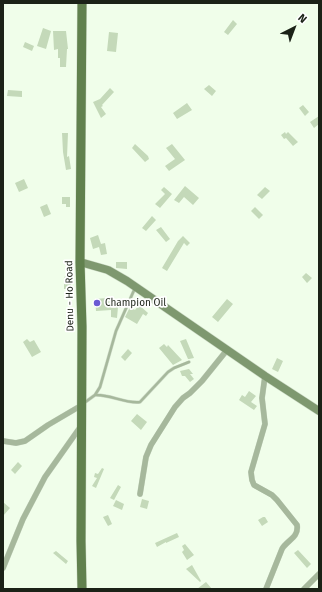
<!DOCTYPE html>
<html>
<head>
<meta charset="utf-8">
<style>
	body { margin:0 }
	#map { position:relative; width:322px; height:592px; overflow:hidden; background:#f0feea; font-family:"Fira Sans",sans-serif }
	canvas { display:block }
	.frame { position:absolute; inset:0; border:4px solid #1b2217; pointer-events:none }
	.north { position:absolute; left:274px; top:8px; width:40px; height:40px; -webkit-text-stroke:3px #fff; paint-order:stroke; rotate:42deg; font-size:11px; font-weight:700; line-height:16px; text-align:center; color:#1b2217 }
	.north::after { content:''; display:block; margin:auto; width:14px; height:18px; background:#1b2217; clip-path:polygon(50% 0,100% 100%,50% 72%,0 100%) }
</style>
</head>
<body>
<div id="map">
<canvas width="322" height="592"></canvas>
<div class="frame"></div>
<div class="north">N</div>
</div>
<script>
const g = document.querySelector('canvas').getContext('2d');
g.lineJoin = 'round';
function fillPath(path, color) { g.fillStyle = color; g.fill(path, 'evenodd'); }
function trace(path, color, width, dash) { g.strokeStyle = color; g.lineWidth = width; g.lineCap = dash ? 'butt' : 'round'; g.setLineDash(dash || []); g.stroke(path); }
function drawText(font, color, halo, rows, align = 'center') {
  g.font = font + ' "Fira Sans",sans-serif'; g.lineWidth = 3.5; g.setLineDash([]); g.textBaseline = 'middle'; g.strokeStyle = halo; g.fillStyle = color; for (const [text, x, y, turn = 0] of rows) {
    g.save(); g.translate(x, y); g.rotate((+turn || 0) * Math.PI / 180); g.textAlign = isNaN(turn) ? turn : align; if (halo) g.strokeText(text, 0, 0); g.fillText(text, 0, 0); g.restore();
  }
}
const building = new Path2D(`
	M233 20 237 24 228 35 224 32Z
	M43 28 51 31 46 49 37 46Z
	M53 31H66L68 49H67L66 67H60V58H58V49L54 50Z
	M109 32 118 33 116 52 107 51Z
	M25 42 34 46 32 51 23 47Z
	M209 85 216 91 212 96 204 89Z
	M110 88 114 92 102 105 103 106 101 107 106 114 101 118 93 102 100 99Z
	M8 90 22 91V97L7 96Z
	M187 103 192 110 177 119 173 113Z
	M303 105 309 112 305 116 299 108Z
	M319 116V124L314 128 310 122Z
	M285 132 286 134 288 132 298 142 293 146 286 138 284 139 281 135Z
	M62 133H68L67 157 69 156 71 169 66 170 63 152Z
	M135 144 148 156 149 159 145 162 132 148Z
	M172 144 185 160 169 171 165 166 175 159 166 148Z
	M24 179 28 188 19 192 15 183Z
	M185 186 199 198 193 205 184 197 179 203 174 200Z
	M164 187 172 194 160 208 155 204 165 194 161 190Z
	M265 187 270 191 262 199 257 195Z
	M62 197H70V207H66V204H62Z
	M47 204 51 214 44 217 40 207Z
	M255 207 263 215 259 219 251 211Z
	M152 216 156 220 146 231 142 228Z
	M161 227 170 239 166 242 156 230Z
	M98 235 101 244 105 243 107 254 101 255 99 247 93 249 90 238Z
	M183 236 190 243 187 246 184 243 167 271 162 268 178 241Z
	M116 262H127V269L116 268Z
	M306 273 312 278 307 283 302 277Z
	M70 275 71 289H64V281H67L64 277Z
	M107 298V301L122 303 121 308 118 307 117 318 111 317V310L96 311 95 299Z
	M227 299 233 304 218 322 212 317Z
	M139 305 148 313 146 316 143 314 137 324 125 317 130 307 135 310Z
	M27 339 30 342 34 340 41 352 32 357 23 342Z
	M186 339 194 358 189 359H188L180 341Z
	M164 344 167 347 168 345 182 360 173 365 159 348Z
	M128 349 132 353 125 361 121 357Z
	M277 358 283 361 278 372 272 369Z
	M189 369 193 374H190L194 379 190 382 185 376H182L180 371Z
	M249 391 256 396 251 402 257 406 254 410 239 400 242 395 245 397Z
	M137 414 147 422 141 430 131 421Z
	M18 462 22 466 15 474 11 470Z
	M102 468 104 469 96 488 92 486 97 478 94 477 95 473 98 474Z
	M118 485 121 487 114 500 110 498Z
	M142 499 149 501 147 509 140 507Z
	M116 500 124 504 122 510 113 506Z
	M3 502 10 508 3 516Z
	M108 515 112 524 108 526 103 517Z
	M263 517H265L268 522 262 526 258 520Z
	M177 533 179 537 166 543V542L157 547 155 543Z
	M185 544 194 555 187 560 182 552 184 550 182 546Z
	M298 550 311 564 307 568 294 553Z
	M56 551 68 561 66 564 53 553Z
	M192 565 201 581 200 582 186 569Z
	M206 582 212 589H197Z`);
const lane = new Path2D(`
	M95 395C110 394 125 404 140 402L168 372 174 368 189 362
	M84 403 95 395 100 387 116 331 135 288`);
const street = new Path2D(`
	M265 376 262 398 265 424 251 472 252 480 254 485 272 495 277 500 297 525C299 538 287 540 282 549L266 589
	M3 441 16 443 25 441 48 425 82 405
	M140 494 146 457 151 445 175 407 183 398 190 393 202 381 227 350
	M3 568 23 519 45 477 81 426
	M304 589 319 574`);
const secondary = new Path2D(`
	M80 262 108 270 127 281 265 376 319 411`);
const primary = new Path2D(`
	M82 3 80 262 82 327 81 541 82 589`);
const markers = [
	[97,303,4,"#6a5ad3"]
];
const streetNames = [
	["Denu - Ho Road",70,296,-91]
];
const poiNames = [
	["Champion Oil",105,303]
];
fillPath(building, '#c4d9b9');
trace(lane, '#cedbc8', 3.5);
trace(street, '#cedbc8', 6);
trace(secondary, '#cedbc8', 9);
trace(primary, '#cedbc8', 10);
trace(lane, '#a6b89c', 2.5);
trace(street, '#a6b89c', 5.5);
trace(secondary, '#7e986f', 8);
trace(primary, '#61814e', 9);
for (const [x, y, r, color] of markers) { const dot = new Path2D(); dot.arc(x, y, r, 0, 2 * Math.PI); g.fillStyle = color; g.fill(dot); trace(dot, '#fff', 1.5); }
drawText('10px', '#1b2217', '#fff', streetNames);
drawText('10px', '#1b2217', '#fff', poiNames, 'left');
</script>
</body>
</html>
